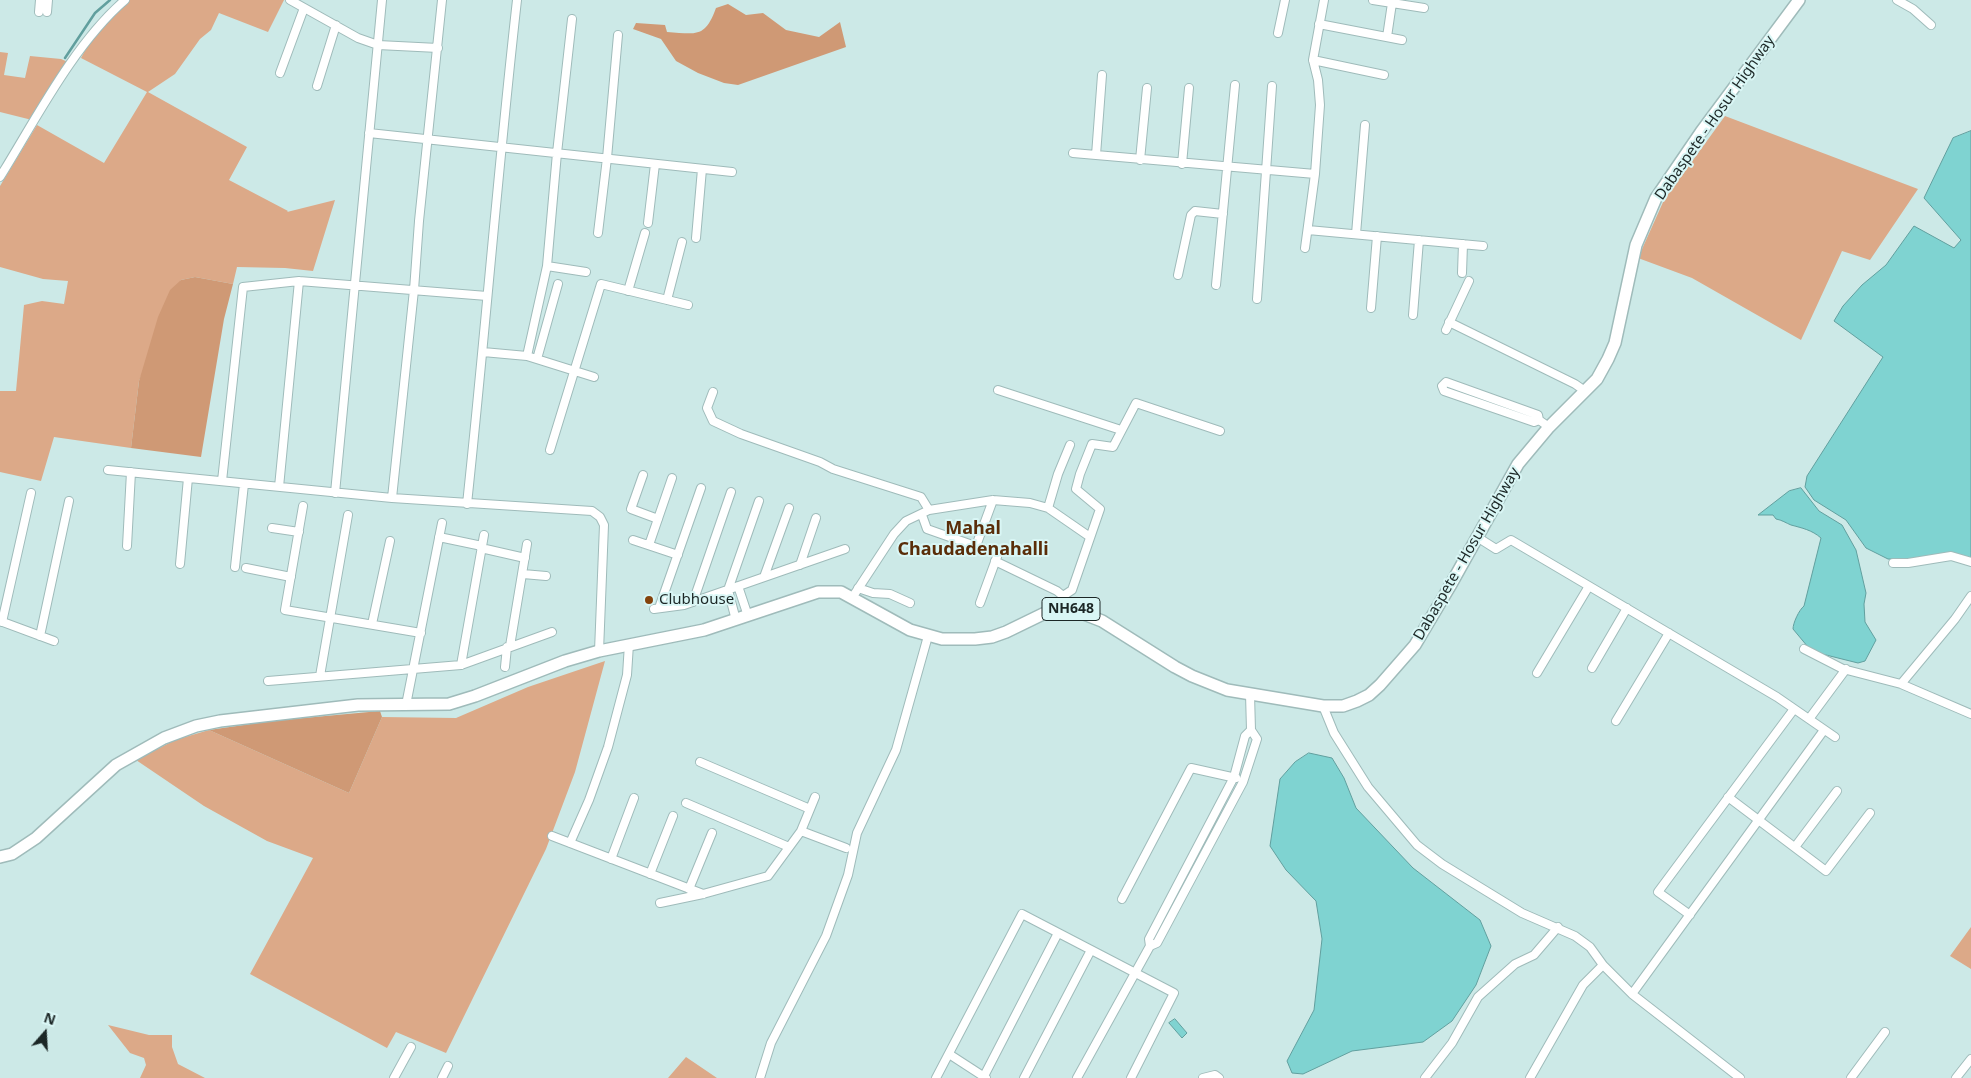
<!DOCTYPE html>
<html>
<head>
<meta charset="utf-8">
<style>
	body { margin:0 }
	#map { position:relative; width:1971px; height:1078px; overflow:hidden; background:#cce9e7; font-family:"Noto Sans",sans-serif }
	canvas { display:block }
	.north { position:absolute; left:20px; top:1008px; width:50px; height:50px; -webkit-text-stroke:4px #d9f6f5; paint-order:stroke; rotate:19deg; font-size:14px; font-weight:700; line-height:20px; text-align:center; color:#1c2726 }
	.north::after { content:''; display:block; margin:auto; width:18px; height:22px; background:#1c2726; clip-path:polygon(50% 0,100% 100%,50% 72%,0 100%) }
</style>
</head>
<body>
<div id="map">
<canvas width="1971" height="1078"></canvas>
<div class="north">N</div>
</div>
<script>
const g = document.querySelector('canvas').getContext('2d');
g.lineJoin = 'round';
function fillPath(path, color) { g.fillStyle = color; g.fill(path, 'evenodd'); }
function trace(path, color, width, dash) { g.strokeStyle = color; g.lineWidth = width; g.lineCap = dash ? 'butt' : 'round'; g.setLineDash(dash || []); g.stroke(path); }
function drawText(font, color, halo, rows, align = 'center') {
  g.font = font + ' "Noto Sans",sans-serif'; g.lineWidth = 4; g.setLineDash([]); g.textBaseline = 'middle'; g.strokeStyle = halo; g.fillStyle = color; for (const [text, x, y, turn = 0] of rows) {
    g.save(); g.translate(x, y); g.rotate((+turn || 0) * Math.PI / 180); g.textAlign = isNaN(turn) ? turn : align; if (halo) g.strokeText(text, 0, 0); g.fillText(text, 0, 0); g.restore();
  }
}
const green = new Path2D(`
	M129 0H284L268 32 219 13 211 30 200 39 175 74 148 92 247 147 229 180 288 211 287 212 335 200 313 271 285 268 237 267 233 284 195 277 181 280 139 381 131 448 54 437 41 481 0 472V391H16L24 305 42 301 64 304 68 281 43 279 0 267V186L37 125 104 163 147 92 81 58C96 31 106 19 129 0Z
	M0 52 8 53 4 75 25 78 30 56 61 59 68 62 32 120 0 112Z
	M1725 116 1918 189 1870 260 1842 251 1801 340 1692 278 1638 258 1664 200Z
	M605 661 575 772 546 849 446 1053 396 1032 387 1048 250 974 313 858 267 841 204 806 136 760 175 740 209 730 349 793 382 717 456 718 528 687Z
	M1971 927V969L1950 956Z
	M108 1025 149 1035H172V1047L178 1064 205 1078H140L146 1065 144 1058 130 1053Z
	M686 1057 717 1078H668Z`);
const forest = new Path2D(`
	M728 4 746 15 763 13 786 30 819 37 840 22 846 47 738 85 724 83 698 73 676 61 661 39 633 29 636 23 665 25 667 32C697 34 705 38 716 8Z
	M195 277 233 284 224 319 201 457 131 448 139 381 158 317 170 290 181 280Z
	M380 711 382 717 349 793 209 730 271 721Z`);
const water = new Path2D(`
	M1971 131V558L1952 553 1913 560 1888 559 1866 548 1846 520 1814 500 1805 487 1807 476 1883 357 1834 321 1843 306 1862 285 1886 265 1914 226 1954 248 1961 240 1924 198 1953 138Z
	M1801 488 1819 511 1842 525 1856 550 1866 593 1864 604 1865 622 1876 640 1865 661 1858 663 1818 653 1808 647 1793 629C1793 623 1799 610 1804 606L1821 538C1812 530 1802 528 1791 525 1786 523 1782 520 1776 519L1773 515H1758L1789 491Z
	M1309 753 1332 758 1344 778 1356 808 1413 868 1480 920 1491 946 1476 985 1452 1021 1423 1042 1352 1051 1303 1074 1292 1073 1287 1061 1314 1010 1322 939 1316 901 1286 870 1270 846 1280 779 1295 762Z
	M1175 1019 1187 1033 1182 1038 1169 1023Z`);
const stream = new Path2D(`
	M65 58 95 13 110 0`);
const minor = new Path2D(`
	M290 0 358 38 378 45 438 48
	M1373 0 1424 8
	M1897 0 1913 9 1931 25
	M39 12 40 0
	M47 12 48 0
	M1319 24 1402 40
	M1278 33 1285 0
	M1387 37 1392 3
	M1313 60 1384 75
	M280 73 304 8
	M317 86 336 25
	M369 133 732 172
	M1073 153 1315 174
	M1096 155 1102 75
	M1140 160 1147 88
	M1182 164 1189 88
	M0 177C36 119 74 44 125 0
	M648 223 655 164
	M1308 230 1483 246
	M598 233 607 158 618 35
	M1356 234 1365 125
	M696 238 702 169
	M1305 248 1315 174 1320 105 1318 80 1313 60 1324 0
	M547 266 586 272
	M1462 273 1463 244
	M1178 275 1191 215 1195 211 1223 214
	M1216 285 1235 85
	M628 291 645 233
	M1257 299 1272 86
	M667 300 682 242
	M1371 308 1377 236
	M1413 315 1419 240
	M1449 322 1575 384 1585 391
	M1446 330 1469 281
	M483 352 527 356 594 377
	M527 356 547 266 557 153 572 19
	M537 359 558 284
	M998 390 1121 430
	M713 392 707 408 713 421 741 434 820 462 833 469 921 497 929 510
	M1539 420 1534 422 1444 391 1442 386 1446 382 1538 415 1539 420 1549 427
	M550 450 601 284 688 305
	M108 470 392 498 592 511 600 517 604 525 599 651
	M643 475 631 509 658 519
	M222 481 243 287 299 281 487 296
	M279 487 299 281
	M335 493 382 0
	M392 498 414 290 419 221 442 0
	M467 504C485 336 498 168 517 0
	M303 506 285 610 421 633
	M1048 508 1058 474 1070 445
	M922 515 927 529 998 554 980 603
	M272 528 299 532
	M439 537 482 546
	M1477 537 1496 549 1511 540 1777 697 1835 737
	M633 540 678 555
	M649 545 672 478
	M127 546 131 472
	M976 546 993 500
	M481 548 525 558
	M995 561 1057 591 1063 596 1064 601
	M1893 563H1908L1951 556 1971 562
	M180 564 188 478
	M800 565 816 518
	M235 567 244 484
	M246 568 291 577
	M523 574 546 576
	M764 577 789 508
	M738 586 748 616
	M858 588 873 593 890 594 910 603
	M1063 596 1072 590 1100 509 1076 489 1080 474 1092 444 1113 447 1136 403 1220 431
	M852 598 894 534 906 521 929 510 993 500 1030 503 1048 508 1090 537
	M693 602 731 492
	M659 608 701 488
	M654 609 684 605 845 549
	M736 620 728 590 759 501
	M0 621 54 641
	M2 622 31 493
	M372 624 390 541
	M40 636 69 501
	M510 646 527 544
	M1804 649 1843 669 1901 684 1971 714
	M461 665 484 535
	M505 667 507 647
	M1592 668 1627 608
	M1537 673 1589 586
	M320 676 348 515
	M268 681 461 665 552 632
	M1901 684 1955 619 1971 596
	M406 705 442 523
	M1323 706 1334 733 1368 787 1417 845 1442 864 1522 913 1575 936 1590 947 1603 965 1632 994 1740 1078
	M1809 719 1846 669
	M1616 721 1669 633
	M700 762 810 809
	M1728 797 1826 871 1870 813
	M686 803 789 847
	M801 831 846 848
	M552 836 703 894
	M570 843 589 800 608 747 627 675 629 644
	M1795 847 1837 791
	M611 859 634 798
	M650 874 673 816
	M689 889 712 833
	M1122 899 1191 768 1236 778
	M660 903 703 894 768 876 801 831 815 797
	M1690 915 1658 892 1794 709
	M1150 946 1157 943 1243 782 1257 739 1251 730
	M1632 994 1824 730
	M949 1054 986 1078
	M394 1078 411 1047
	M442 1078 448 1066
	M760 1078 771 1043 826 936 848 875 857 833 896 750 928 636
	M936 1078 1022 914 1174 993 1131 1078
	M983 1078 1058 933
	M1024 1078 1091 950
	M1077 1078 1150 946 1149 939 1234 777 1245 736 1251 730 1250 694
	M1203 1078 1215 1075 1219 1078
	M1425 1078 1452 1043 1478 997 1515 964 1534 955 1558 927
	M1530 1078 1583 985 1603 965
	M1851 1078 1885 1032
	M1956 1078 1971 1059`);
const highway = new Path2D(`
	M0 857 12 854 36 838 116 765 164 738 196 726 220 721 358 705 449 704 475 696 565 661 599 651 704 630 818 592H841L910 630 942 639H975L992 637 1006 632 1043 614 1066 607 1102 621 1175 667 1192 676 1227 690 1323 706H1343L1357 701 1369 695 1380 685 1415 645 1450 586 1518 464 1549 427 1597 379 1608 359 1615 343 1636 245 1656 198 1701 132 1799 0`);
const markers = [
	[649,600,5,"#84430c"]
];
const shields = [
	[1071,609,58]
];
const shieldNames = [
	["NH648",1071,609]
];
const streetNames = [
	["Dabaspete - Hosur Highway",1715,118,-55],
	["Dabaspete - Hosur Highway",1467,554,-60]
];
const poiNames = [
	["Clubhouse",659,600]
];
const quarterNames = [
	["Mahal",973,529],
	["Chaudadenahalli",973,550]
];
fillPath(green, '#dca988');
fillPath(forest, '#cf9975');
fillPath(water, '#7fd3d1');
trace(water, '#619f9e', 1);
trace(stream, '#619f9e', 2.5);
trace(minor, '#9fbbba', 10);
trace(highway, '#9fbbba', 14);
trace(minor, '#fff', 8);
trace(highway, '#fff', 11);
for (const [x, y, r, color] of markers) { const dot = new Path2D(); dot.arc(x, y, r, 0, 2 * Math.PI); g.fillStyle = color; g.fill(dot); trace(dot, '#d9f6f5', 2); }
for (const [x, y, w] of shields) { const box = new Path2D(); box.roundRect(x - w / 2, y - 11.5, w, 23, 4); g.fillStyle = '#d9f6f5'; g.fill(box); trace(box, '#1c2726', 1); }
drawText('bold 14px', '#1c2726', null, shieldNames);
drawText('15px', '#1c2726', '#d9f6f5', streetNames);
drawText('15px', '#1c2726', '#d9f6f5', poiNames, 'left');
drawText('bold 18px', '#5a2d09', '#d9f6f5', quarterNames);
</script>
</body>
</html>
